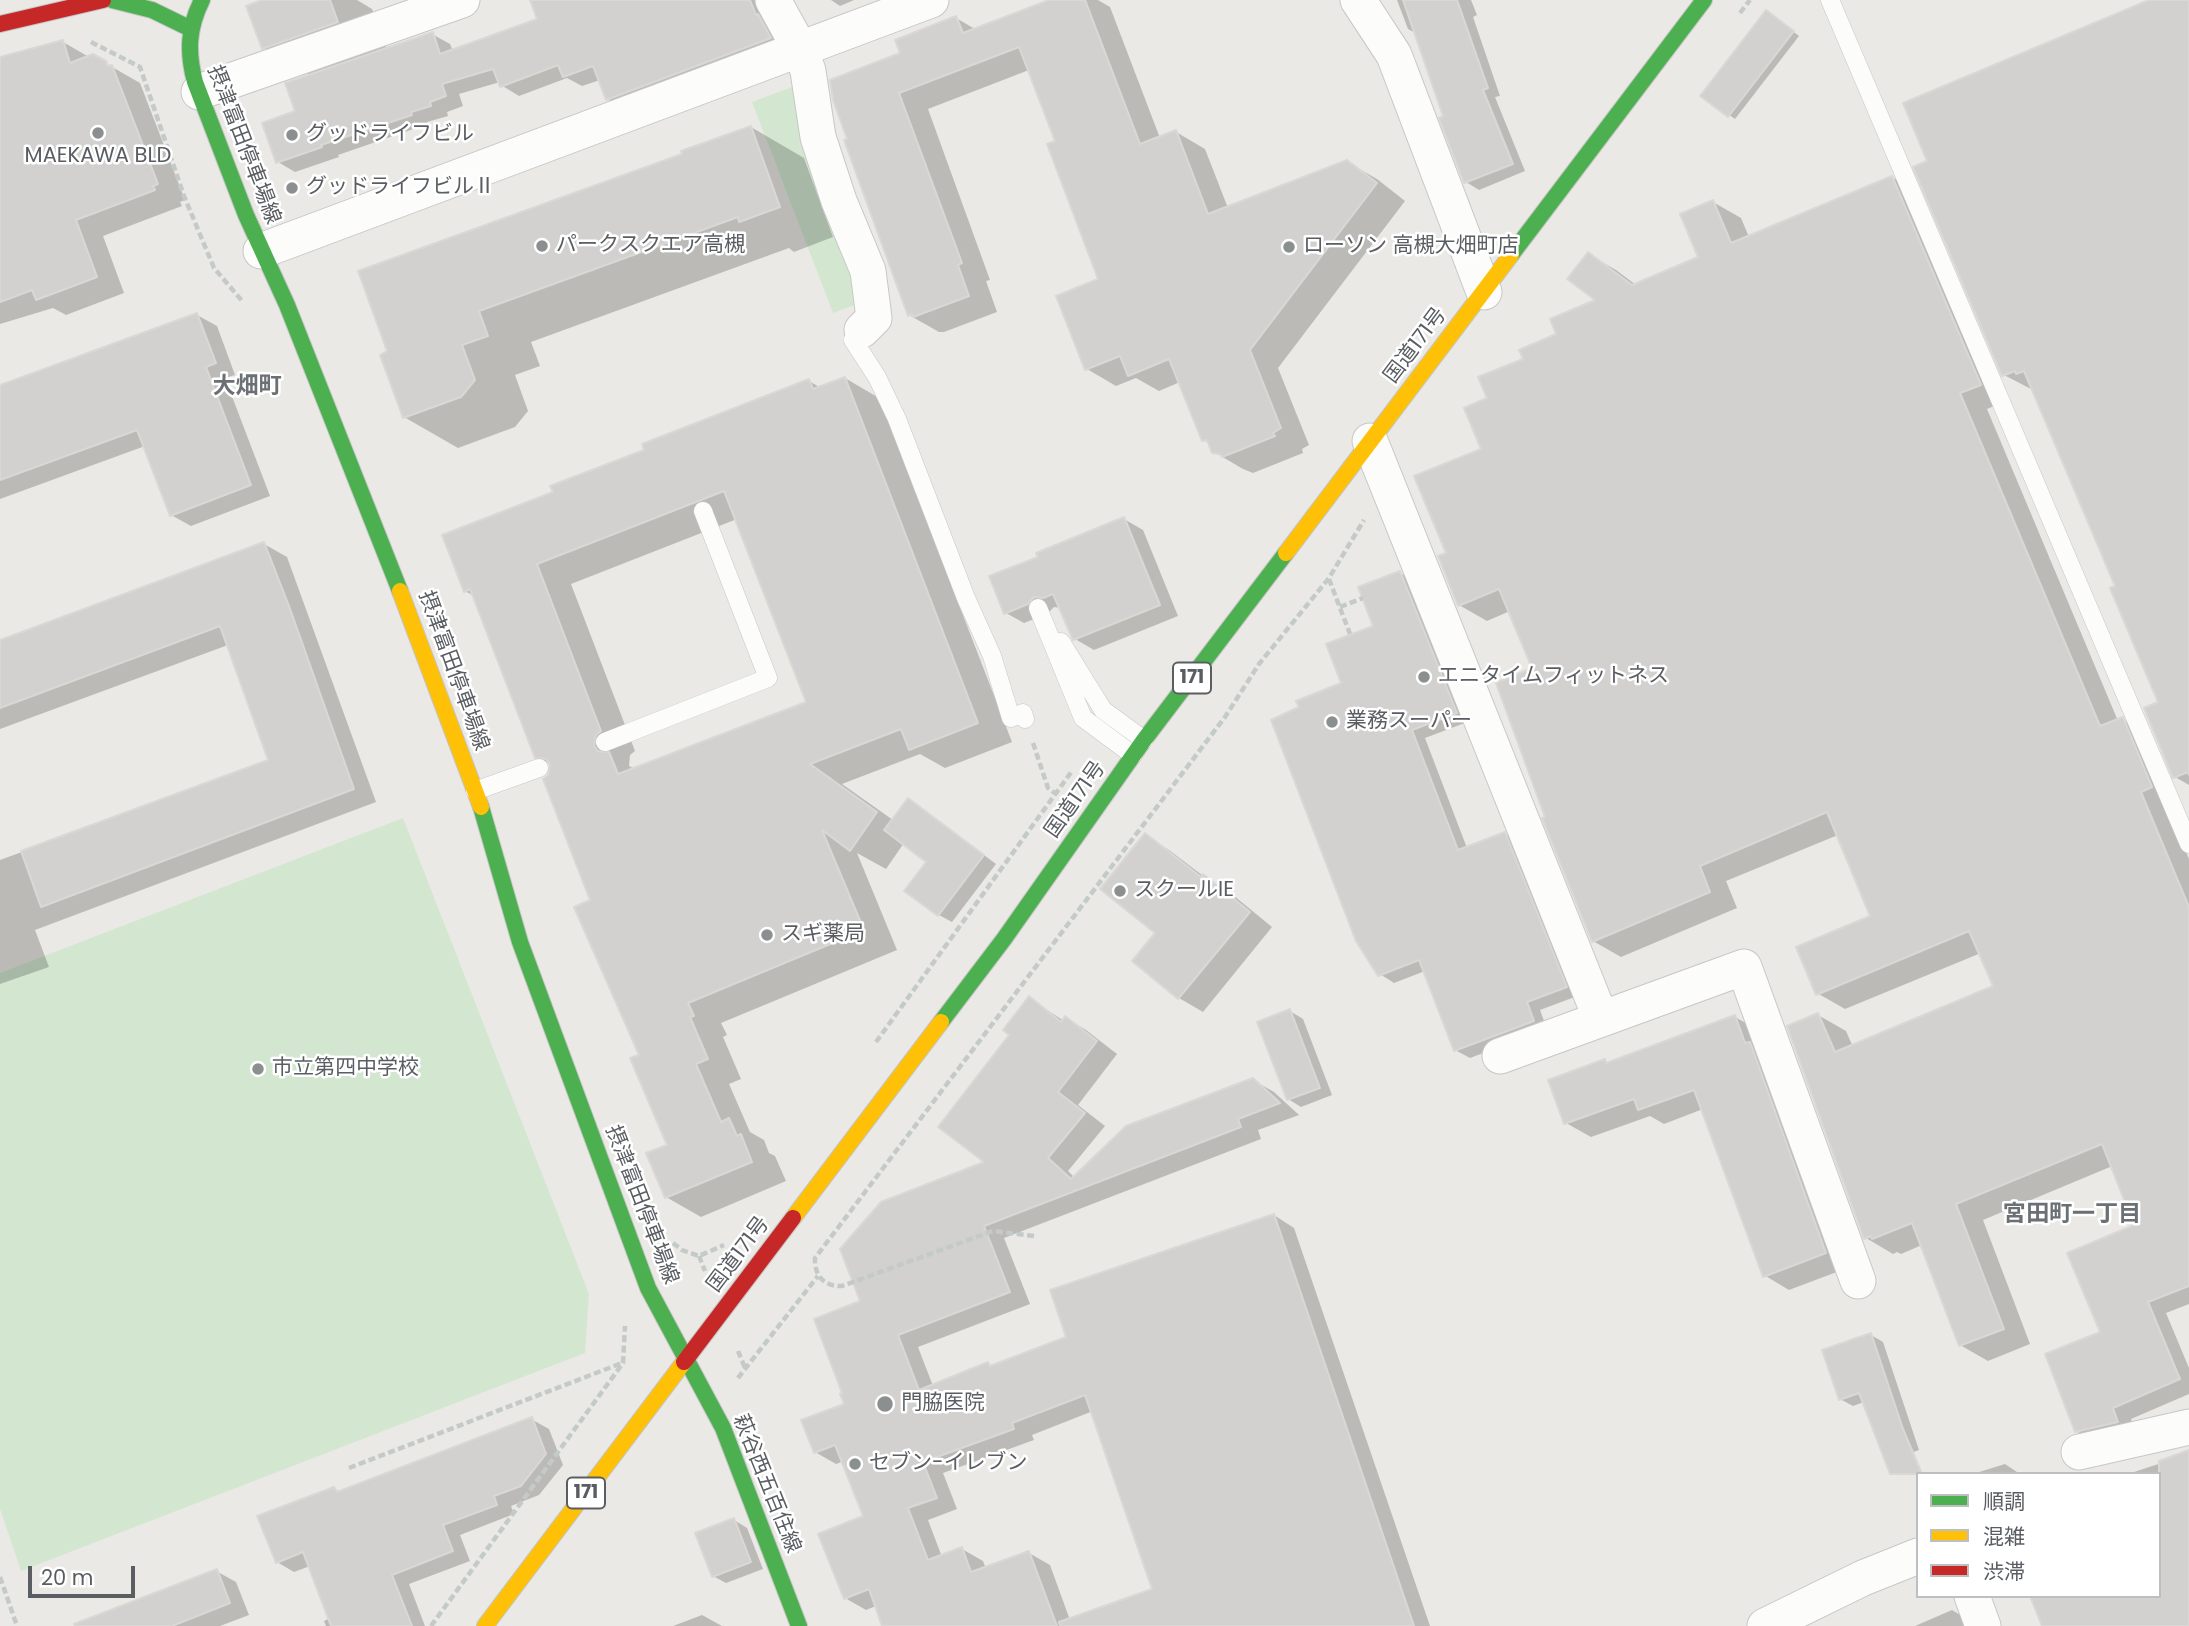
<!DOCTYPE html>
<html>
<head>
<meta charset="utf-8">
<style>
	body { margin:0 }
	#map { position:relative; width:2189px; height:1626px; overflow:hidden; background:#eae9e5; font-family:Poppins,"Noto Sans JP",sans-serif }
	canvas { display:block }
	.legend { position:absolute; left:1916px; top:1472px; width:245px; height:126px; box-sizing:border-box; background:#fff; border:2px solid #bdbfc1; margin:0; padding:9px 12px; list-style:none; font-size:21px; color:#5a5e63 }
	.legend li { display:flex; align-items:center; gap:14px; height:35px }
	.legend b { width:35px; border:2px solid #bdbfc1 }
	.scale { position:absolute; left:28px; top:1566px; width:107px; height:32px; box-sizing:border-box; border:4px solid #5a5e63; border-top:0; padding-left:9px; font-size:21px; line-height:24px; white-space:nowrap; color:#5a5e63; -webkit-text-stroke:5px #fff; paint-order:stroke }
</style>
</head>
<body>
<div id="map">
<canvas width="2189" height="1626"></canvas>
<ul class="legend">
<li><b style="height:9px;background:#4caf50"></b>順調</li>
<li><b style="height:9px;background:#ffc107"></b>混雑</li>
<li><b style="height:9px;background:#c62828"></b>渋滞</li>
</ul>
<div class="scale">20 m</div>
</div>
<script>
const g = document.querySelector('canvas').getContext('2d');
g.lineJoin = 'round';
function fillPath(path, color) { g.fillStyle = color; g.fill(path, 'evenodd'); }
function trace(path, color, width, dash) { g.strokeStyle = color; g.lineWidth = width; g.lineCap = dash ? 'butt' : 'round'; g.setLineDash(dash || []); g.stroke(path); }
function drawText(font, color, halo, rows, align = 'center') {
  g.font = font + ' Poppins,"Noto Sans JP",sans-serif'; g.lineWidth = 5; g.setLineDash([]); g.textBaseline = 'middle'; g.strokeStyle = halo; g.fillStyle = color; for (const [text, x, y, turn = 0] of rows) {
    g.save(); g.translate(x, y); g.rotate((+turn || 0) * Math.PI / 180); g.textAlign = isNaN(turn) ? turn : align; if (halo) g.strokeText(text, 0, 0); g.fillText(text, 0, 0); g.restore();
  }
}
const green = new Path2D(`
	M792 87 802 140 818 195 853 276 854 305 833 313 752 102Z
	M403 818 589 1294 585 1353 21 1571 0 1509V973Z`);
const shadow = new Path2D(`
	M267 0H357L372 9 387 49 432 34 450 44 453 51 539 20 541 0H765L788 48 625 109 607 99 600 80 582 86 567 78 519 96 501 85 500 82 459 94 463 106 447 112 448 116 427 122 428 124 338 155 339 157 295 172 278 162 312 76 263 48Z
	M831 0H854L840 6Z
	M1054 0H1098L1110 7 1160 138 1176 132 1205 149 1228 208 1347 162 1377 179 1405 201 1278 368 1309 445 1302 449 1303 453 1253 473 1243 469 1214 452 1210 444 1204 440 1180 382 1159 391 1136 378 1116 386 1087 369 1100 280 1057 142 1029 70 928 109 990 280 986 281 997 312 944 332H939L909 315 847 141 902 54 956 18 975 29Z
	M1397 0H1471L1477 15 1473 17 1500 96 1495 97 1525 171 1479 190 1466 182 1417 34 1408 29Z
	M2153 0H2189V785L2175 777 2160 703 2117 587 2033 390 2004 375 1929 162Z
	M1773 16 1799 36 1735 119 1702 96Z
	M63 42 89 57 93 56 140 83 185 200 180 202 182 206 103 236 124 293 66 315 53 308 0 324V61Z
	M751 127 804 158 833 237 794 252 789 248 531 342 540 366 515 375 528 411 515 427 458 448 404 417 389 352 684 155Z
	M1892 177 1920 193 2008 400 1987 409 2118 721 2122 719 2150 735 2168 808 2189 859V1134L1983 1220 2030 1344 1988 1361 1960 1345 1922 1245 1901 1254 1897 1252 1893 1254 1866 1238 1818 1015 1846 1031 1853 1047 1995 987 1981 953 1845 1009 1817 993 1872 917 1838 835 1726 881 1737 908 1621 957 1593 941 1547 818 1534 669 1510 611 1487 621 1459 605 1448 554 1483 450 1489 399 1525 359 1599 301 1588 254 1616 270 1636 285 1700 258 1713 202 1741 218 1749 237Z
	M197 315 217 326 235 375 225 378 270 496 191 526 171 515 145 446 0 499V387Z
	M845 378 879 398 1012 742 945 768 920 754 842 784 893 820 921 808 996 864 952 922 939 915 929 862 904 843 886 869 857 853 897 950 721 1023 727 1035 723 1037 741 1079 729 1084 750 1132 764 1140 769 1153 775 1156 786 1181 701 1217 666 1197 670 1146 551 765 536 756 474 596 465 591 555 493 646 451 809 381 821 388ZM737 519 808 703 635 769 629 766 630 755 635 751 571 584Z
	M1124 519 1143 530 1178 616 1094 650 1075 639 1061 608 1054 607 1047 614 1024 623 1006 613 1040 558Z
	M264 544 287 557 376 802 35 930 49 967 0 984V860L270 761 228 645 0 729V641Z
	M1400 573 1414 581 1470 721 1425 738 1467 848 1505 834 1519 842 1580 995 1540 1010 1547 1029 1470 1058 1455 1050 1425 971 1394 983 1380 974 1343 684 1375 627Z
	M1145 836 1169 850 1206 878 1228 891 1272 927 1203 1012 1179 998 1134 961 1158 933Z
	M1029 998 1064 1021 1066 1018 1086 1030 1117 1054 1078 1105 1105 1126 1068 1171 1075 1178 1253 1080 1274 1092 1299 1115 1258 1130 1261 1139 1004 1238 1030 1304 918 1347 933 1386 988 1364 994 1367 1068 1338 1274 1215 1294 1228 1430 1626H884L876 1606 866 1610 845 1598 865 1517 844 1461 836 1464 815 1452 846 1405 862 1302 988 1162 1012 1035ZM1093 1411 1154 1590 1070 1620 1050 1565 1029 1553 986 1569 983 1561 962 1549 942 1557 928 1520 957 1509 943 1473 1034 1440 1032 1435Z
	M1290 1011 1303 1019 1332 1095 1301 1107 1288 1099Z
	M1735 1017 1760 1031 1850 1267 1789 1290 1764 1275 1703 1109 1664 1124 1650 1116 1591 1137 1566 1123 1605 1061 1609 1064Z
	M2189 1163V1304L2166 1313 2189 1368V1394L2131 1419 2136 1433 2096 1442 2076 1431 2103 1333 2136 1226Z
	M1871 1335 1883 1342 1919 1450 1895 1459 1864 1402 1853 1406 1840 1399Z
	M531 1419 549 1429 563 1465 539 1495 511 1506 514 1514 460 1535 470 1561 409 1584 425 1626H326L324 1621 330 1618 310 1566 294 1572 277 1562 334 1489 341 1492Z
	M2189 1454V1626H2044L2159 1596V1474H2128Z
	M2005 1464 2020 1474H1976V1473Z
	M734 1520 747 1528 763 1569 726 1583 713 1576Z
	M216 1571 236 1582 249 1615 220 1626H74Z
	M1952 1610 1967 1619 1970 1626H1915Z
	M702 1615 722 1626H673Z`);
const building = new Path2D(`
	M262 0H330L338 22 262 49 246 6Z
	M530 0H750L756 15 758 14 771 38 606 100 593 66 563 77 558 65 500 87 493 69 442 84 446 96 430 102 431 106 411 112 412 115 321 145 322 147 276 163 262 123 295 111 285 83 433 32 440 54 537 19Z
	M1049 0H1085L1140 144 1176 130 1208 214 1347 160 1377 183 1250 350 1281 428 1273 433 1275 436 1222 457 1220 454 1212 453 1207 440 1202 441 1169 359 1128 376 1120 356 1085 370 1056 296 1098 279 1047 144 1055 141 1019 47 899 93 962 263 958 265 969 296 913 317 912 314 908 316 844 140 847 139 833 100 830 80 900 53 895 40 956 16 963 33Z
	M1403 0H1457L1488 88 1483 90 1513 164 1464 183 1439 118 1443 116Z
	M2149 0H2189V775L2188 772 2173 778 2144 708 2158 702 2110 588 2115 586 2024 371 2016 374 2015 371 2002 376 1913 167 1927 161 1903 103Z
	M1766 10 1794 31 1728 117 1700 96Z
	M63 40 70 63 93 54 106 61 108 66 112 65 158 184 153 186 155 190 76 220 97 277 36 300 32 290 0 302V57Z
	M751 126 780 207 739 222 738 217 479 311 488 336 462 345 475 380 461 397 403 418 380 355 387 351 358 271 682 154 681 151Z
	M1892 176 1981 385 1960 393 2100 726 2123 717 2152 787 2141 792 2189 907V1286L2148 1302 2180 1379 2113 1408 2118 1422 2075 1432 2045 1354 2100 1332 2067 1253 2134 1225 2102 1144 1956 1204 2004 1329 1959 1346 1912 1223 1872 1239 1871 1236 1864 1239 1787 1026 1818 1013 1835 1052 1993 986 1969 931 1816 995 1796 947 1870 916 1827 812 1700 866 1710 892 1592 942 1542 818 1545 817 1496 683 1532 668 1499 589 1458 606 1438 556 1446 553 1414 476 1481 449 1464 408 1487 398 1478 377 1523 359 1519 350 1556 334 1550 319 1595 300 1567 279 1588 252 1632 285 1698 257 1680 214 1713 200 1731 243Z
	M197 313 216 363 206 367 251 485 170 516 137 430 0 480V385Z
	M845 377 978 723 909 750 901 729 810 764 877 812 850 851 822 830 864 930 688 1003 694 1016 690 1017 708 1059 696 1064 721 1122 729 1118 737 1136 741 1134 752 1162 665 1198 646 1153 667 1145 630 1058 639 1055 574 907 590 900 543 779 548 775 550 765 546 759 535 758 470 589 464 592 442 535 553 492 550 486 644 450 642 444 809 379 813 389ZM724 491 806 702 618 774 609 752 598 751 594 746 596 735 601 731 537 564Z
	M1124 517 1160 605 1073 640 1053 594 1043 598 1034 597 1028 604 1004 614 989 576 1038 557 1036 553Z
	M264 542 289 606 354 789 41 907 21 851 268 760 220 626 0 708V640Z
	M1400 571 1457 713 1412 730 1458 850 1505 832 1567 987 1527 1002 1534 1021 1454 1051 1419 960 1378 976 1356 941 1271 720 1299 707 1296 701 1341 683 1326 644 1373 626 1358 587Z
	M908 798 984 855 938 916 904 891 926 862 884 830Z
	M1145 833 1201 877 1203 874 1250 912 1178 999 1132 961 1155 933 1100 889Z
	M1029 996 1061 1022 1065 1016 1097 1041 1058 1092 1085 1113 1048 1158 1071 1179 1126 1126 1253 1078 1280 1103 1238 1119 1241 1127 984 1226 1010 1292 898 1335 919 1390 988 1362 990 1366 1066 1337 1050 1290 1274 1214 1414 1626H1060L1059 1622 1152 1589 1085 1395 1012 1423 1014 1429 923 1462 937 1498 908 1508 928 1560 962 1547 971 1572 1029 1551 1057 1626H882L869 1589 844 1599 818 1534 863 1516 835 1445 814 1453 801 1420 844 1404 840 1394 842 1393 814 1319 860 1301 840 1249 881 1202 984 1162 938 1127 1009 1035 1003 1030Z
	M1290 1009 1320 1088 1287 1100 1257 1022Z
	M1735 1015 1745 1043 1750 1042 1826 1253 1763 1277 1694 1090 1638 1110 1634 1099 1564 1124 1548 1080 1605 1059 1606 1063Z
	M1871 1333 1903 1429 1922 1474H1890L1859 1393 1839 1400 1822 1350Z
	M532 1417 546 1454 521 1486 494 1496 497 1505 443 1525 453 1551 392 1575 412 1626H331L303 1552 276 1563 257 1516 334 1487 337 1492Z
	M2189 1450V1626H2042L2030 1596H2159V1461Z
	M734 1518 751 1562 712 1577 695 1533Z
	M217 1569 230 1603 172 1626H75L74 1624Z`);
const path = new Path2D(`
	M1740 13 1750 0
	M91 42 140 67 184 196 214 268 243 302
	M1329 579 1350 634
	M1340 607 1363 598
	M1033 743 1048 788 1056 794
	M876 1042 1072 771
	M1034 1236 993 1231 842 1286C825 1287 814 1276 815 1258L1225 717 1259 664 1329 578 1364 520
	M673 1243 682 1250 699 1256 724 1245
	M699 1256 705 1271
	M738 1351 745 1368
	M738 1378 818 1276
	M349 1468 622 1363
	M0 1577 17 1626
	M431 1626 623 1363 625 1326`);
const lane = new Path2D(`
	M1830 0 2189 844
	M862 330 853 340 877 377 897 419 966 598 992 656 1011 718 1023 713 1025 719
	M1038 608 1083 718 1133 755
	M1061 642 1103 710 1144 740
	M605 742 768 678 703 511
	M475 791 539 768`);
const street = new Path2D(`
	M773 0 801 51 808 71 818 137 839 201 868 271 874 318 862 330
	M1358 0 1394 55 1484 292
	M199 92 462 0
	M261 251 931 0
	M1370 441 1601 1019
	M1500 1056 1744 967 1858 1281
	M2079 1452 2189 1427
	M1972 1596 1983 1626
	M1765 1626 1863 1578 1918 1556`);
const fast = new Path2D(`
	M112 0 152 10 189 28
	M202 0C188 28 187 52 195 82L246 215 287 305 400 591
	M1511 255 1704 0
	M481 807 520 942 648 1288 723 1428 799 1626
	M941 1022 1004 939 1144 740 1286 553`);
const slow = new Path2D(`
	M1286 553 1511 255
	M400 591 481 807
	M793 1218 941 1022
	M485 1626 684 1362`);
const jam = new Path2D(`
	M0 24 103 0
	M684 1362 793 1218`);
const markers = [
	[98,133,7,"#8c8f90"],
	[292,135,7,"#8c8f90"],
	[292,188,7,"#8c8f90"],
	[542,246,7,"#8c8f90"],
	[1289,247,7,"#8c8f90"],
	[1424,677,7,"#8c8f90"],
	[1332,722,7,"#8c8f90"],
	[1120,891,7,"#8c8f90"],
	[767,935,7,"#8c8f90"],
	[258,1069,7,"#8c8f90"],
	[885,1404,9,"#8c8f90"],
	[855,1464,7,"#8c8f90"]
];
const shields = [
	[1192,678,38],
	[586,1493,38]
];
const shieldNames = [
	["171",1192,678],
	["171",586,1493]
];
const poiNames = [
	["グッドライフビル",306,135],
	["MAEKAWA BLD",98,157,"center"],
	["グッドライフビルⅡ",306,188],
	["パークスクエア高槻",556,246],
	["ローソン 高槻大畑町店",1303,247],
	["エニタイムフィットネス",1438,677],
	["業務スーパー",1346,722],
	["スクールIE",1134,891],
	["スギ薬局",781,935],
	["市立第四中学校",272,1069],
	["門脇医院",901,1404],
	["セブン-イレブン",869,1464]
];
const streetNames = [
	["摂津富田停車場線",243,145,69],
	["国道171号",1416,346,-53],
	["摂津富田停車場線",453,671,70],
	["国道171号",1076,800,-55],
	["摂津富田停車場線",641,1205,69],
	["国道171号",739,1255,-53],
	["萩谷西五百住線",766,1484,68]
];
const neighbourhoodNames = [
	["大畑町",247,387],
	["宮田町一丁目",2072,1215]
];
fillPath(green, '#d3e7d0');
fillPath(shadow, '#0003');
fillPath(building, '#d2d1cf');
trace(building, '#dad8d4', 2);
trace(lane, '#c7c7c7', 19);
trace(street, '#c7c7c7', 37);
trace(fast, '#c5c6c5', 18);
trace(slow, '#c5c6c5', 18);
trace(jam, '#c5c6c5', 18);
trace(path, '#c4cac7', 4.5, [7, 3.5]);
trace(lane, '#fcfcfb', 18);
trace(street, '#fcfcfb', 35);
trace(fast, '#4caf50', 16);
trace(slow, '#ffc107', 16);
trace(jam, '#c62828', 16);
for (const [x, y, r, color] of markers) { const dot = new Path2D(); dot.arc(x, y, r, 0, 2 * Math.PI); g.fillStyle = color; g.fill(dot); trace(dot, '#fff', 2.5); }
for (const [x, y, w] of shields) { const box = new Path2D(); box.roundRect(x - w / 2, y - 15.5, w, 31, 5); g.fillStyle = '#fff'; g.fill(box); trace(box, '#5a5e63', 2); }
drawText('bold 19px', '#5a5e63', null, shieldNames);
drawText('21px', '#5a5e63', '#fff', poiNames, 'left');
drawText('21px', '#5a5e63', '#fff', streetNames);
drawText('bold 23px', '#6b7075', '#fff', neighbourhoodNames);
</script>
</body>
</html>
